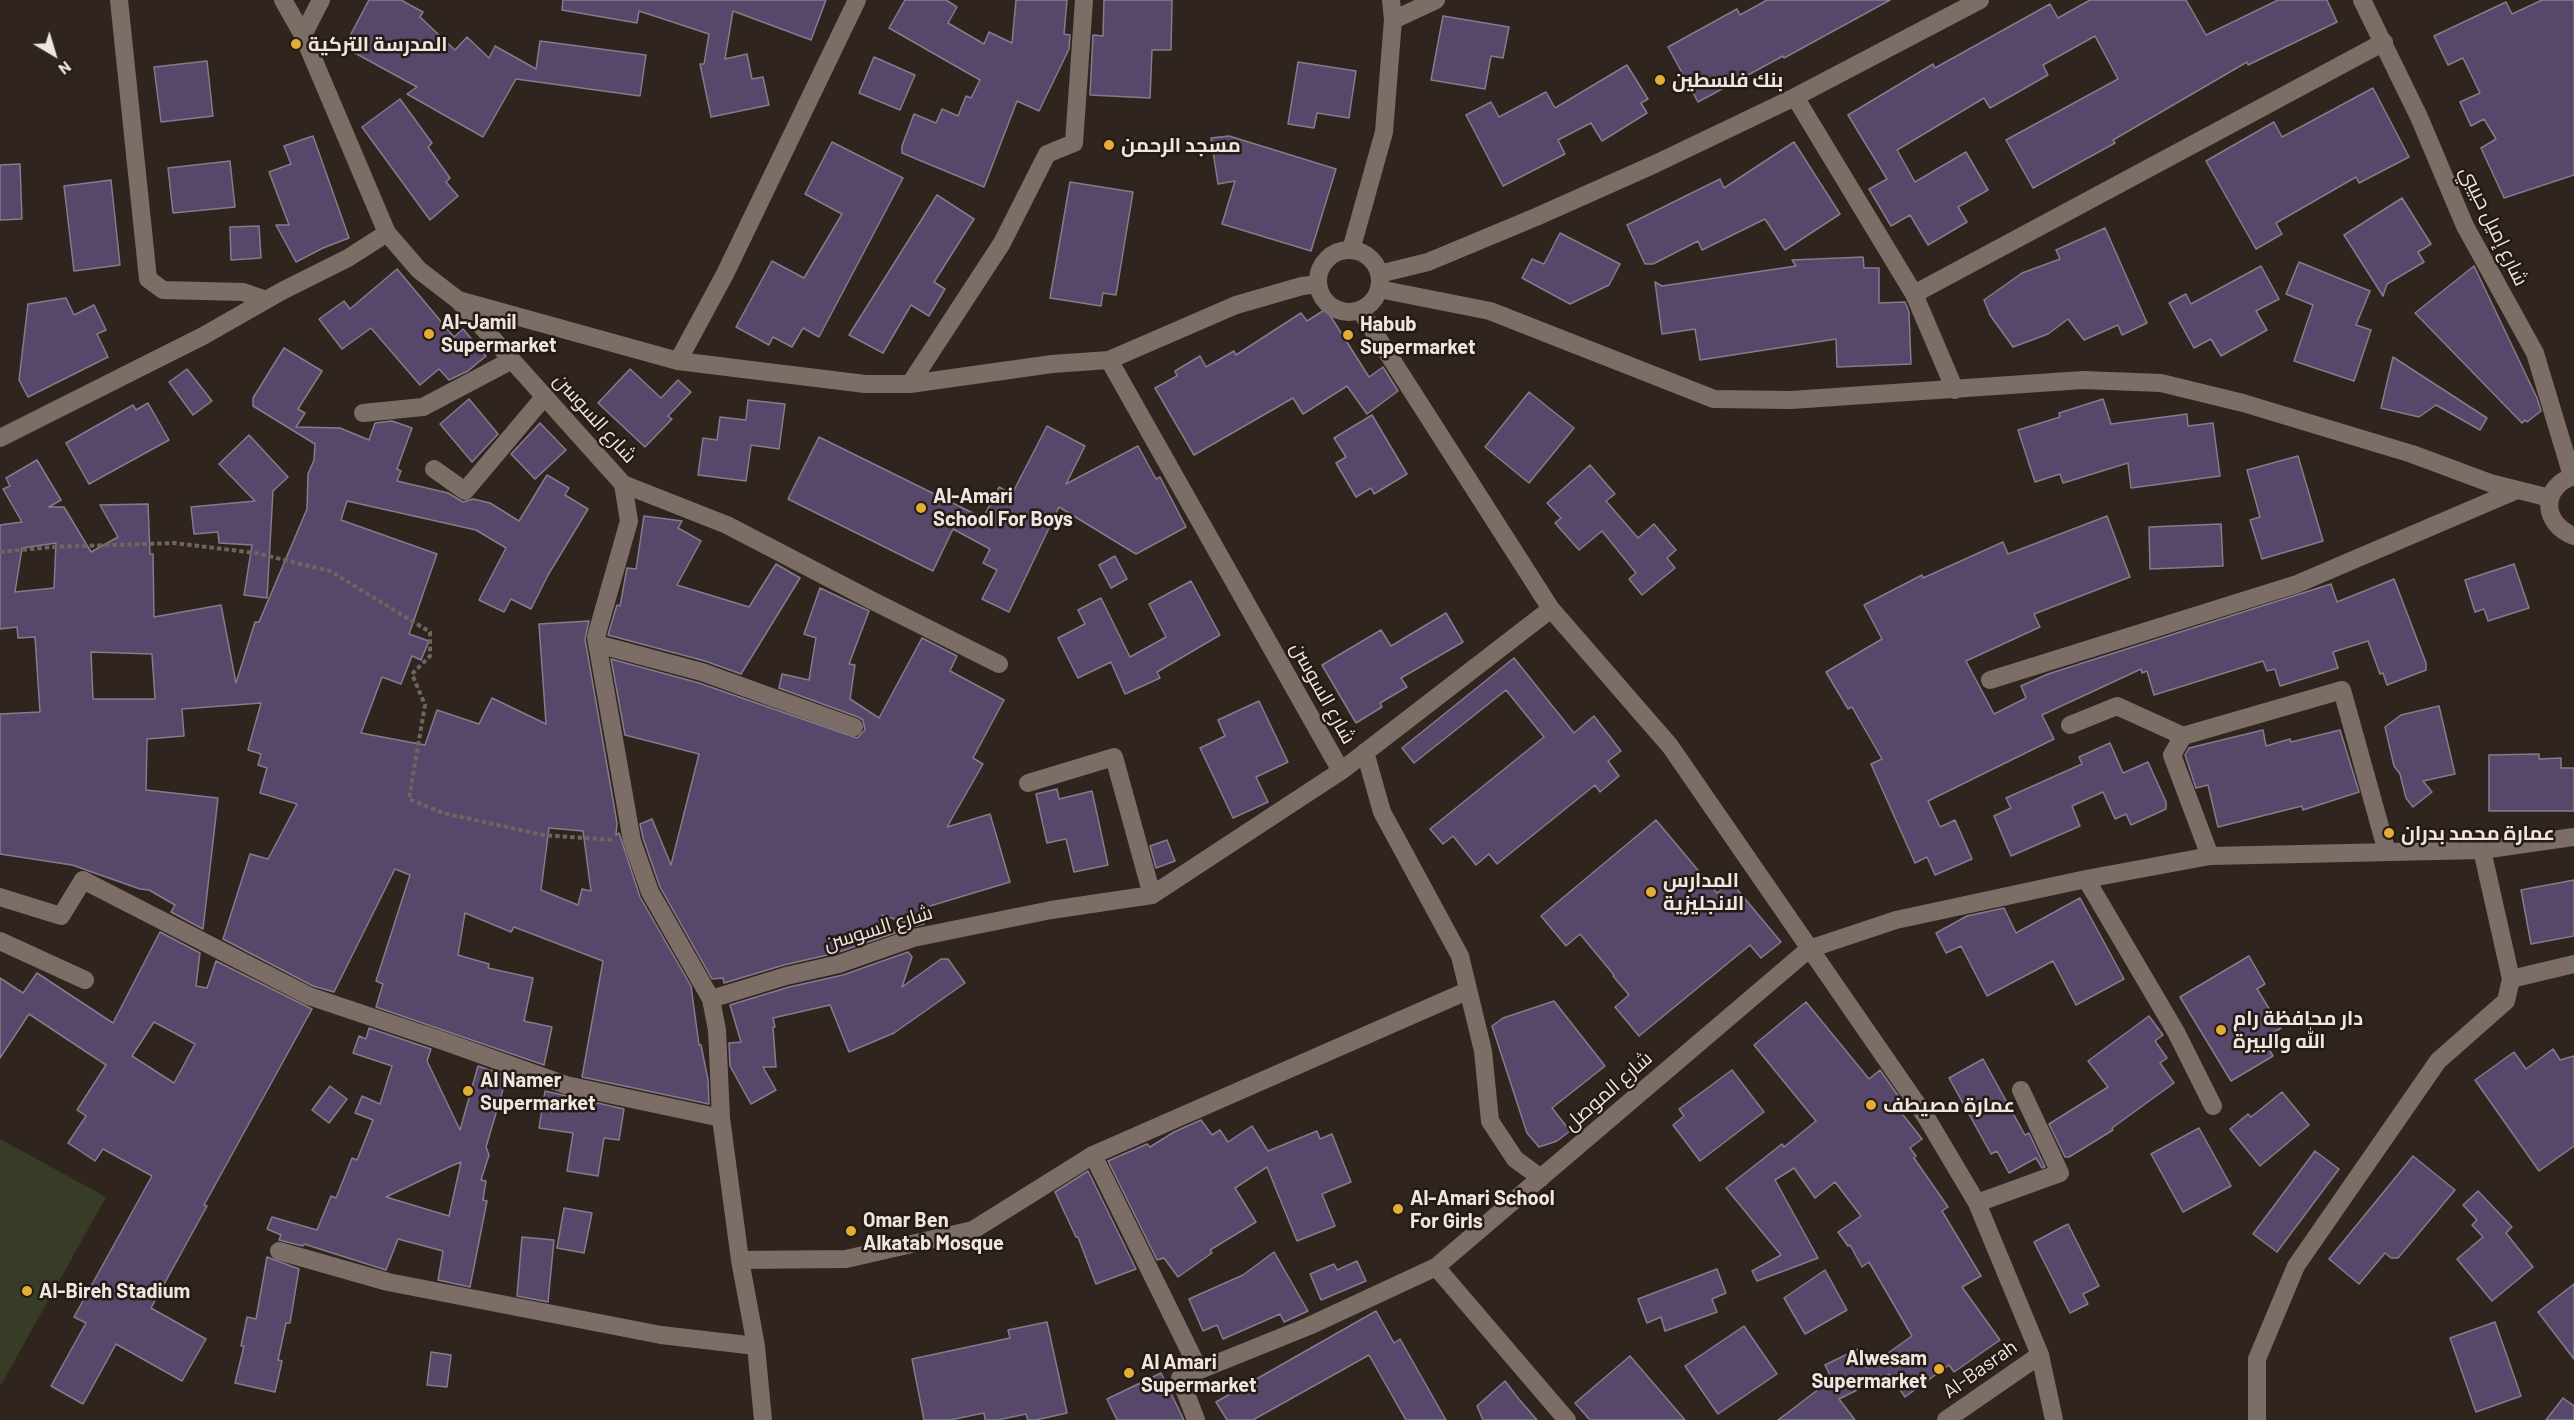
<!DOCTYPE html>
<html>
<head>
<meta charset="utf-8">
<style>
	body { margin:0 }
	#map { position:relative; width:2574px; height:1420px; overflow:hidden; background:#30251e; font-family:Barlow,sans-serif }
	canvas { display:block }
	.north { position:absolute; left:24px; top:24px; width:60px; height:60px; -webkit-text-stroke:4px #261b14; paint-order:stroke; rotate:142deg; font-size:16px; font-weight:700; line-height:24px; text-align:center; color:#eee6e1 }
	.north::after { content:''; display:block; margin:auto; width:21px; height:27px; background:#eee6e1; clip-path:polygon(50% 0,100% 100%,50% 72%,0 100%) }
</style>
</head>
<body>
<div id="map">
<canvas width="2574" height="1420"></canvas>
<div class="north">N</div>
</div>
<script>
const g = document.querySelector('canvas').getContext('2d');
g.lineJoin = 'round';
function fillPath(path, color) { g.fillStyle = color; g.fill(path, 'evenodd'); }
function trace(path, color, width, dash) { g.strokeStyle = color; g.lineWidth = width; g.lineCap = dash ? 'butt' : 'round'; g.setLineDash(dash || []); g.stroke(path); }
function drawText(font, color, halo, rows, align = 'center') {
  g.font = font + ' Barlow,Cairo,sans-serif'; g.lineWidth = 5; g.setLineDash([]); g.textBaseline = 'middle'; g.strokeStyle = halo; g.fillStyle = color; for (const [text, x, y, turn = 0] of rows) {
    g.save(); g.translate(x, y); g.rotate((+turn || 0) * Math.PI / 180); g.textAlign = isNaN(turn) ? turn : align; if (halo) g.strokeText(text, 0, 0); g.fillText(text, 0, 0); g.restore();
  }
}
const green = new Path2D(`
	M0 1139 106 1197 1 1385 0 1384Z`);
const building = new Path2D(`
	M369 0H401L423 12 420 17 455 50 467 37 489 58 495 46 536 69 540 41 646 55 640 96 516 79 483 137 407 94 417 87 344 47Z
	M563 0H826L811 40 733 11 725 59 747 54 752 79 763 77 769 105 711 117 700 64H704L709 34 639 11 637 23 562 10Z
	M905 0H946L957 7 948 23 984 44 989 32 1012 43 1016 0H1067L1064 34 1070 35 1069 49 1039 111 1017 101 984 187 902 153V146L914 114 936 123 942 109 958 116 966 96 971 98 980 80 889 28Z
	M1104 0H1172L1171 50H1152L1150 98 1090 95 1093 35 1103 36Z
	M1767 0H1890L1784 58 1783 56 1698 102 1668 47 1737 9 1740 15Z
	M2090 0H2186L2206 35 2278 0H2327L2337 22 2248 65 2247 62 2113 140 2115 143 2033 188 2006 140 2118 79 2095 36 2043 65 2048 75 1990 108 1984 98 1897 150 1915 182 1966 152 1988 190 1958 207 1967 222 1928 245 1910 215 1891 226 1869 189 1887 179 1848 115 1933 64 1935 68 2050 4 2058 18Z
	M2542 0H2574V175L2504 198 2481 148 2496 139 2484 119 2471 126 2460 102 2480 93 2463 58 2448 65 2434 36 2506 2 2512 14Z
	M1443 16 1509 27 1503 58 1491 56 1485 89 1431 80Z
	M874 57 915 75 900 110 859 93Z
	M207 61 213 116 161 122 154 67Z
	M1298 62 1356 71 1349 118 1317 113 1314 128 1288 124Z
	M1627 65 1648 99 1641 103 1647 113 1602 141 1591 123 1558 140 1565 154 1503 186 1466 115 1491 102 1499 117 1546 92 1555 108Z
	M2373 88 2409 157 2359 183 2356 177 2276 223 2282 234 2256 249 2206 161 2274 122 2282 137Z
	M400 99 432 143 428 147 450 178 446 182 458 196 430 220 362 127Z
	M313 136 349 238 323 248 296 262 276 225H289L269 172 291 164 284 146Z
	M1229 136 1336 169 1311 251 1222 224 1235 181 1218 184 1211 138Z
	M832 142 903 178 819 337 803 328 792 347 773 337 769 345 736 327 772 261 804 278 842 214 805 194Z
	M1794 142 1840 214 1785 250 1765 219 1702 250 1698 241 1653 264H1645L1627 225 1720 179 1724 188Z
	M230 161 235 207 173 213 168 168Z
	M20 164 22 219 0 220V165Z
	M111 180 120 265 74 271 64 186Z
	M1070 182 1133 192 1116 295 1103 293 1101 306 1050 298Z
	M937 195 974 219 934 282 945 289 929 316 911 305 883 353 849 335Z
	M2402 198 2431 244 2418 252 2424 262 2387 284 2383 296 2344 235Z
	M259 226 261 258 231 260 230 227Z
	M2105 228 2147 323 2122 335 2118 325 2084 340 2068 319 2048 334 2013 347 1990 315 1984 300 2022 273 2060 259 2056 250Z
	M1560 233 1620 264 1609 285 1570 304 1522 278 1532 259 1544 264Z
	M1863 257 1864 268H1879V303L1905 302 1909 312 1911 364 1837 367 1836 339 1700 360 1695 329 1662 334 1655 282 1662 286 1796 266 1792 260Z
	M2299 262 2370 291 2356 325 2371 330 2354 381 2294 361 2313 305 2286 294Z
	M2261 266 2279 299 2256 311 2267 330 2221 356 2211 339 2194 348 2169 303 2186 294 2191 304Z
	M2474 266 2537 398 2541 411 2527 422 2525 420 2522 423 2415 313Z
	M397 269 454 337 463 329 486 356 468 371 449 380 439 369 420 385 371 328 342 349 319 319 344 301 350 309Z
	M66 298 74 315 94 305 106 330 97 334 108 357 28 397 19 380 28 304Z
	M1326 309 1369 377 1383 367 1398 391 1367 414 1347 386 1303 414 1293 398 1194 455 1155 388 1177 376 1175 371 1200 356 1206 367 1234 351 1236 355 1301 313 1307 321Z
	M284 348 322 371 298 409 305 413 296 427 340 428 369 440 375 423 392 421 412 428 397 469 401 471 397 481 448 493 463 502 473 499 490 503 519 521 547 475 569 488 565 495 588 509 548 575 531 609 511 599 504 612 479 600 506 548 476 530 347 501 341 520 437 554 409 634 429 641 421 660 412 656 401 684 382 677 361 733 425 745 437 710 479 724 492 698 546 724 539 624 589 621 585 639 617 823 616 835 619 833 640 897 691 986 699 1045H701L708 1080 709 1104 582 1077 603 961 514 927 511 932 465 913 458 955 489 964 488 968 533 978 524 1021 552 1027 544 1065 376 1007 383 984 376 981 410 875 395 869 334 992 313 986 223 939 250 854 268 859 297 804 260 793 267 768 258 765 261 754 248 750 261 703 182 709 184 736 147 739 146 790 218 798 203 929 171 912 175 905 149 890 140 889 72 865 0 854V714L40 712 35 637 18 638 17 627 0 629V525L22 522 3 489 10 486 6 478 37 460 61 500 49 507H64L91 552 118 537 100 505 148 504 150 554H153L154 617 221 605 236 683 255 622H259L307 509 308 474 314 460 315 444 253 406V398ZM56 543 54 588 15 592 22 548ZM91 652 152 654 155 699H93ZM549 828 583 831 591 891 582 889 578 905 541 890Z
	M2393 357 2487 418 2480 430 2436 405 2419 417 2381 408Z
	M187 369 212 401 193 415 169 382Z
	M630 369 661 398 678 380 691 392 668 416 672 419 645 447 598 403Z
	M1529 392 1574 428 1529 483 1485 447Z
	M469 399 498 434 472 462 440 424Z
	M2103 399 2111 424 2187 414 2188 426 2213 423 2220 476 2131 488 2128 463 2063 483 2060 474 2035 482 2018 430 2060 417 2059 413Z
	M748 400 785 404 779 449 751 445 746 481 698 475 703 438 717 440 720 417 746 420Z
	M148 403 169 440 89 484 66 443 133 405 136 410Z
	M1372 415 1407 474 1374 494 1371 488 1356 497 1336 463 1346 457 1334 438Z
	M540 423 566 450 535 479 511 454Z
	M1047 426 1085 446 1066 484 1138 446 1156 479 1160 477 1186 527 1136 554 1059 507 1009 612 982 599 997 570 983 563 990 549 953 529 933 571 788 499 819 437 983 518 999 487 1012 494Z
	M249 435 288 477 273 491 267 598 244 595 252 545 219 543 218 532 194 534 191 507 255 501 219 464Z
	M2298 456 2323 541 2262 559 2250 520 2260 517 2247 470Z
	M1590 465 1615 494 1606 501 1638 538 1654 524 1676 550 1667 558 1675 568 1642 595 1629 579 1636 573 1602 531 1579 550 1555 523 1561 518 1547 503Z
	M644 516 682 521 678 528 701 541 677 585 749 607 776 564 800 578 741 674 705 661 608 635 617 605 620 606 627 568 636 569Z
	M2107 516 2130 577 2034 614 2040 627 1966 661 1994 714 2026 698 2021 686 2048 674 2331 584 2337 602 2394 579 2426 663V670L2387 685 2383 673 2380 674 2368 641 2333 652 2338 668 2280 686 2275 669 2267 671 2263 661 2154 695 2147 671 2142 673 2141 669 2042 715 2054 739 1928 801 1940 827 1955 820 1972 859 1935 875 1927 857 1915 863 1871 764 1882 759 1852 707 1848 709 1826 672 1882 639 1864 605 1922 575 1923 578 2003 542 2008 554Z
	M2221 524 2223 566 2150 569 2149 527Z
	M1115 556 1127 579 1111 588 1099 565Z
	M2514 564 2529 608 2488 621 2484 609 2475 612 2465 580Z
	M1191 581 1220 635 1157 672 1160 678 1125 694 1111 662 1078 678 1058 638 1085 624 1078 610 1101 598 1130 657 1166 637 1149 604Z
	M820 588 869 611 849 664 855 665 850 699 879 718 922 638 957 656 950 671 1004 700 973 758 983 764 947 827 990 814 1010 882 930 906 924 924 916 926 882 915 895 933 836 953 784 965 724 983 723 978 712 979 660 887 643 838 640 824 652 819 671 865 699 754 625 735 611 659 699 683 857 738 865 730 863 720 858 717 779 688 782 674 809 680 816 638 804 634Z
	M1446 613 1463 642 1401 678 1407 687 1380 703 1382 707 1356 723 1322 665 1381 630 1391 646Z
	M1514 658 1574 733 1594 716 1621 751 1608 761 1619 776 1600 792 1595 785 1497 864 1489 854 1476 865 1453 836 1443 844 1430 829 1544 737 1506 690 1414 763 1402 748Z
	M1259 701 1288 762 1256 777 1268 802 1233 818 1200 748 1225 736 1218 720Z
	M2439 706 2455 774 2423 781 2432 792 2413 807 2406 798 2400 774 2394 766 2385 727 2401 715Z
	M2263 730 2266 746 2290 739 2291 742 2340 730 2359 792 2303 810 2302 806 2218 827 2208 785 2196 788 2185 755 2189 748Z
	M2110 743 2123 773 2148 762 2166 802V809L2131 825 2126 814 2115 819 2103 792 2072 806 2080 826 2011 856 1994 816 2011 808 2006 798 2082 764 2079 757Z
	M2539 754V759L2561 758V768H2574V811H2489V755Z
	M1057 789 1059 799 1092 791 1108 865 1074 872 1066 839 1047 843 1036 794Z
	M1656 820 1717 893 1731 882 1781 942 1761 958 1750 945 1639 1036 1615 1007 1629 995 1613 976 1614 975 1580 934 1566 946 1541 916Z
	M1167 840 1175 861 1156 868 1150 846Z
	M2574 880V936L2531 944 2521 890Z
	M2080 898 2124 979 2076 1005 2053 961 1987 996 1961 946 1946 953 1936 933 1967 916 2004 908 2016 933Z
	M160 932 200 953 196 986 207 988 216 961 312 1009 204 1205 207 1206 151 1308 206 1339 182 1381 116 1344 83 1404 51 1386 86 1323 74 1317 152 1176 103 1149 95 1161 68 1143 86 1116 77 1110 106 1065 29 1014 0 1058V978L23 993 37 973 113 1023ZM154 1022 195 1044 174 1083 132 1056Z
	M908 952 912 957 902 987 941 959H948L965 983 894 1033 849 1052 830 1005 773 1018 775 1027H773L776 1067H763L776 1090 751 1104 730 1066 729 1043 741 1042 730 1005 789 987 843 975Z
	M2249 956 2265 984 2257 989 2281 1028 2263 1039 2273 1056 2231 1081 2180 997Z
	M1554 1001 1605 1066 1552 1108 1570 1131 1557 1141 1539 1147 1527 1133 1492 1026 1503 1018Z
	M1806 1002 1869 1079 1880 1070 1899 1097 1893 1102 1922 1139 1910 1148 1916 1156 1914 1158 1948 1207 1942 1211 1981 1276 1962 1287 2000 1340 1954 1372 1949 1365 1905 1397 1889 1374 1839 1399 1855 1420H1778L1832 1379 1825 1365 1858 1349 1867 1368 1912 1336 1869 1262 1862 1267 1850 1245 1848 1246 1838 1232 1861 1216 1835 1182 1815 1198 1794 1168 1775 1180 1818 1258 1757 1281 1752 1271 1781 1255 1726 1188 1782 1144 1784 1147 1816 1121 1754 1045Z
	M2149 1016 2163 1035 2155 1041 2167 1058 2160 1063 2174 1083 2112 1128 2113 1130 2069 1157H2065L2049 1124 2108 1087 2088 1061Z
	M369 1028 431 1049 427 1061 460 1130 478 1066 507 1076 486 1147 489 1155 481 1180 486 1181 483 1200 487 1201 470 1287 438 1280 443 1251 398 1239 386 1270 304 1244 303 1246 279 1240 281 1235 267 1229 272 1217 317 1230 331 1196 336 1198 352 1158 357 1160 373 1120 355 1113 362 1096 380 1104 392 1066 353 1053 359 1036 366 1039ZM461 1162 449 1216 386 1197 449 1167Z
	M2553 1049 2560 1060 2574 1056V1146L2539 1171 2475 1080 2514 1052 2526 1069Z
	M1983 1059 2025 1135 2029 1133 2045 1167 2042 1168 2036 1158 2009 1173 1997 1151 1991 1154 1949 1078Z
	M1732 1070 1764 1112 1700 1161 1673 1125 1684 1116 1679 1109Z
	M330 1086 347 1099 329 1123 312 1110Z
	M545 1091 624 1109 619 1140 604 1138 598 1176 567 1171 573 1133 539 1128Z
	M2282 1092 2309 1125 2260 1166 2230 1129 2248 1114 2251 1117Z
	M1201 1120 1212 1135 1220 1130 1228 1142 1252 1126 1268 1151 1317 1131 1320 1139 1332 1134 1351 1182 1322 1194 1335 1226 1297 1241 1267 1167 1235 1188 1256 1222 1210 1250 1212 1253 1178 1277 1164 1258 1157 1260 1108 1161 1147 1144 1150 1147 1174 1132Z
	M2199 1128 2231 1186 2183 1212 2151 1154Z
	M2315 1151 2339 1169 2277 1252 2253 1234Z
	M2413 1156 2455 1190 2398 1258H2391L2385 1253 2359 1284 2329 1259Z
	M1088 1171 1136 1269 1096 1284 1078 1237H1076L1055 1192Z
	M2478 1191 2512 1227 2506 1233 2533 1267 2492 1301 2457 1259 2483 1237 2472 1225 2477 1220 2463 1205Z
	M564 1208 592 1213 584 1253 557 1248Z
	M2068 1224 2099 1286 2083 1294 2088 1304 2070 1313 2034 1242Z
	M522 1237 554 1240 548 1302 517 1296Z
	M1274 1252 1308 1311 1284 1322 1280 1314 1223 1339 1217 1325 1203 1331 1189 1299 1243 1275Z
	M267 1257 299 1269 290 1323H286L278 1360 282 1361 275 1392 235 1383 244 1346H241L247 1317 256 1319Z
	M1357 1261 1366 1281 1321 1300 1310 1274 1334 1264 1337 1270Z
	M1717 1269 1726 1293 1712 1299 1717 1312 1665 1331 1661 1317 1647 1323 1638 1299Z
	M1825 1270 1847 1310 1805 1334 1784 1298Z
	M2574 1284V1359L2538 1312Z
	M1376 1311 1394 1343 1400 1339 1446 1420H1406L1369 1355 1253 1420H1227L1216 1402Z
	M1047 1322 1067 1413 1036 1420H1028L1026 1414 998 1420H985L984 1413 950 1420H924L912 1359 1010 1338 1008 1330Z
	M2495 1322 2521 1396 2476 1412 2450 1338Z
	M1744 1326 1777 1374 1718 1414 1685 1366Z
	M431 1352 451 1355 447 1387 427 1385Z
	M1630 1356 1685 1420H1590L1575 1403Z
	M1161 1373 1184 1420H1117L1107 1399Z
	M1505 1381 1518 1398 1537 1420H1483L1477 1406Z
	M2563 1398 2574 1406V1420H2546Z`);
const path = new Path2D(`
	M0 552 52 547 174 543 256 553 330 571 430 632V656L412 674 425 705 409 799 443 813 543 835 613 840`);
const minor = new Path2D(`
	M119 0 148 279 163 290 243 292 266 300
	M283 0 303 35 387 233 419 270 458 300 678 361 865 384H910L1052 364 1109 360 1236 305 1302 286 1318 284
	M2362 0 2419 117 2465 226 2535 353 2572 476
	M1393 20 1436 0
	M303 35 321 0
	M1795 97 1914 294 1955 390
	M1351 250 1384 132 1393 20 1391 0
	M1318 281a31 31 0 1 1 62 0a31 31 0 1 1-62 0Z
	M1379 274 1428 262 1536 217 1655 164 1795 97 1980 0
	M1379 289 1490 311 1714 399 1791 400 2083 380 2161 383 2243 403 2412 454 2490 483 2550 498
	M1914 294 2384 42
	M458 300 623 484 629 521 596 637 632 841 650 892 711 999 786 976 839 964 913 938 1051 910 1152 895 1341 771 1109 360
	M678 361 725 274 857 0
	M910 384 1002 243 1047 154 1074 143 1084 0
	M363 413 423 407 512 360
	M0 438 203 336 282 291 348 258 387 233
	M434 469 465 491 545 396
	M2574 476C2540 487 2542 524 2574 536
	M623 484 727 525 871 600 999 664
	M1551 609 1670 746 1926 1117 1977 1203 2040 1355 2054 1420
	M597 644 702 672 854 727
	M1990 680 2297 584 2517 490
	M2070 725 2117 706 2183 736
	M1365 752 1382 812 1460 956 1483 1051 1490 1121 1515 1159 1541 1178
	M1341 771 1551 609 1360 310
	M1028 783 1114 757 1152 895
	M2210 856 2172 755 2183 736 2342 690 2387 852
	M2086 879 2176 1032 2213 1106
	M0 897 61 916 83 880 309 996 446 1042 566 1085 721 1118 717 1030 711 999
	M0 941 85 980
	M2511 979 2574 964
	M721 1118 740 1260 756 1346 763 1420
	M1977 1203 2060 1173 2021 1090
	M279 1251 388 1282 661 1335 756 1346
	M740 1260 846 1259 973 1230 1093 1155
	M1436 1267 1567 1420
	M1199 1370 1093 1155 1467 991
	M1196 1420 1180 1378 1309 1326 1436 1267 1809 949 1896 920 2086 879 2210 856 2482 850 2574 837
	M1946 1420 2040 1355
	M2257 1420V1359L2296 1266 2438 1061 2506 1001 2511 979 2482 850`);
const markers = [
	[296,44,6,"#e2af34"],
	[1660,80,6,"#e2af34"],
	[1109,145,6,"#e2af34"],
	[429,334,6,"#e2af34"],
	[1348,335,6,"#e2af34"],
	[921,508,6,"#e2af34"],
	[2389,833,6,"#e2af34"],
	[1651,892,6,"#e2af34"],
	[2221,1030,6,"#e2af34"],
	[468,1091,6,"#e2af34"],
	[1871,1105,6,"#e2af34"],
	[1398,1209,6,"#e2af34"],
	[851,1231,6,"#e2af34"],
	[27,1291,6,"#e2af34"],
	[1939,1369,6,"#e2af34"],
	[1129,1373,6,"#e2af34"]
];
const poiNames = [
	["المدرسة التركية",308,44],
	["بنك فلسطين",1672,80],
	["مسجد الرحمن",1121,145],
	["Al-Jamil",441,322],
	["Supermarket",441,345],
	["Habub",1360,324],
	["Supermarket",1360,347],
	["Al-Amari",933,496],
	["School For Boys",933,519],
	["عمارة محمد بدران",2401,833],
	["المدارس",1663,880],
	["الانجليزية",1663,903],
	["دار محافظة رام",2233,1018],
	["الله والبيرة",2233,1041],
	["Al Namer",480,1080],
	["Supermarket",480,1103],
	["عمارة مصيطف",1883,1105],
	["Al-Amari School",1410,1198],
	["For Girls",1410,1221],
	["Omar Ben",863,1220],
	["Alkatab Mosque",863,1243],
	["Al-Bireh Stadium",39,1291],
	["Alwesam",1927,1358,"right"],
	["Supermarket",1927,1381,"right"],
	["Al Amari",1141,1362],
	["Supermarket",1141,1385]
];
const streetNames = [
	["شارع إميل حبيبي",2494,226,64],
	["شارع السوسن",595,418,48],
	["شارع السوسن",1323,693,61],
	["شارع السوسن",878,928,-17],
	["شارع الموصل",1608,1091,-41],
	["Al-Basrah",1980,1369,-35]
];
fillPath(green, '#363c26');
fillPath(building, '#57476b');
trace(building, '#837d8b', 1.5);
trace(path, '#6f655f', 4, [4.5, 3]);
trace(minor, '#7c6e66', 18);
for (const [x, y, r, color] of markers) { const dot = new Path2D(); dot.arc(x, y, r, 0, 2 * Math.PI); g.fillStyle = color; g.fill(dot); trace(dot, '#261b14', 2); }
drawText('bold 20px', '#eee6e1', '#261b14', poiNames, 'left');
drawText('20px', '#eee6e1', '#261b14', streetNames);
</script>
</body>
</html>
